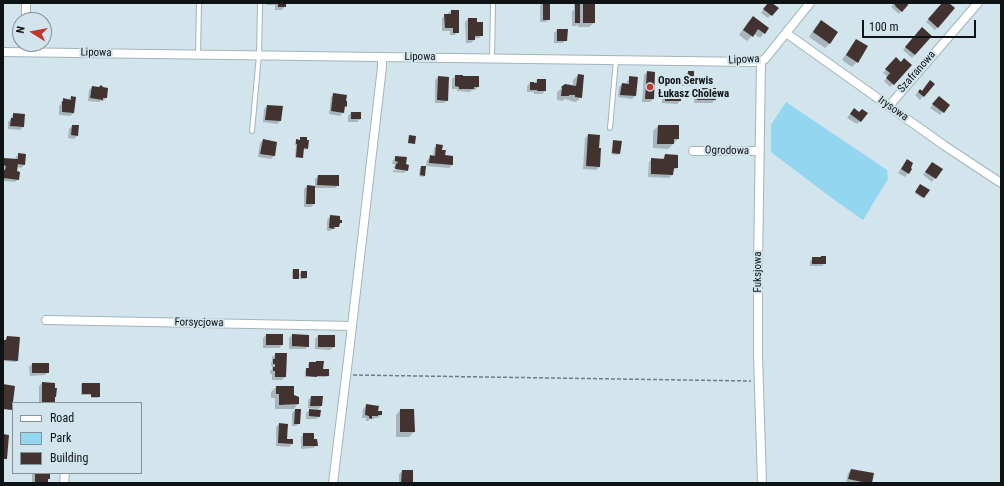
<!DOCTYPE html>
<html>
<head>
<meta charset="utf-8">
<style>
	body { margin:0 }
	#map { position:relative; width:1004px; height:486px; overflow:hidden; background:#d2e4ec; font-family:"Roboto Condensed",sans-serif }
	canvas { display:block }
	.frame { position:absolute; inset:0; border:4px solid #0e1416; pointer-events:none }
	.legend { position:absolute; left:12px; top:402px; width:130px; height:72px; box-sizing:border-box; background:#d2e4ec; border:1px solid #849196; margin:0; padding:5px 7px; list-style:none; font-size:12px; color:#0e1416 }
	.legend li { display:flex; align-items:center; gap:8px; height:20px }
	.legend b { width:20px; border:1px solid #849196 }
	.north { position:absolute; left:12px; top:12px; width:40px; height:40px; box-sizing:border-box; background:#d2e4ec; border:1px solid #849196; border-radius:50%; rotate:281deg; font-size:11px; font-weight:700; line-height:16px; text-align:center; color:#0e1416 }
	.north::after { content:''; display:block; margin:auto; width:14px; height:18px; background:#c3362b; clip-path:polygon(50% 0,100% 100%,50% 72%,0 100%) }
	.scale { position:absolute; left:862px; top:20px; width:114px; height:18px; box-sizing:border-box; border:2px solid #0e1416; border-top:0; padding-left:5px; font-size:12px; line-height:14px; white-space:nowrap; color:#0e1416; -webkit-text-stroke:3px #d2e4ec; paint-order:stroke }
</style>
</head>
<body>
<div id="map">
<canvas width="1004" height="486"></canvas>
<div class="frame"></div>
<ul class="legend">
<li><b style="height:5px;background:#fff"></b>Road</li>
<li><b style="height:11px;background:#93d6f0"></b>Park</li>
<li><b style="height:11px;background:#423331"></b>Building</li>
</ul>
<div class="north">N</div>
<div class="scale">100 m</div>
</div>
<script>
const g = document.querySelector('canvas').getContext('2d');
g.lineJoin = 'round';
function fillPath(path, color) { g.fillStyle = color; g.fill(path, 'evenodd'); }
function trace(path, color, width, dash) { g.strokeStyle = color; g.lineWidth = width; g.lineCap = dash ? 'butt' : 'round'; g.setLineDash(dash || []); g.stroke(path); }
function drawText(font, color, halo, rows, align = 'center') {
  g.font = font + ' "Roboto Condensed",sans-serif'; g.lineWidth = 4; g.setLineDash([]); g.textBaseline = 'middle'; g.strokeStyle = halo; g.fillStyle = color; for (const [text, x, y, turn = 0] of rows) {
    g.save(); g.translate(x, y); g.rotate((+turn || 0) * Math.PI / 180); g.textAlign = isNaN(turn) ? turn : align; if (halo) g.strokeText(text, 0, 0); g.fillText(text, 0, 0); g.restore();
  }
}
const green = new Path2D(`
	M786 102 887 170 888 179 863 220 829 196 771 152V125Z`);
const shadow = new Path2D(`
	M266 3H287L282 10H275V5H266Z
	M543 3H549V19L546 22H540V5Z
	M574 3H594V23L589 27H578V24L576 26H572V12L575 8H574Z
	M769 3H771L777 8 768 18 761 13Z
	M894 3H907L899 14 891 7Z
	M942 3H948L938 27 935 30 926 22Z
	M451 11 458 32 455 35H450V31H442V18Z
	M753 17 764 33 760 38 754 34 747 41 739 35 748 22Z
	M468 19 482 35 479 38H474V40L471 43H466L465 22Z
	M821 21 830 43 825 48 809 37 816 26Z
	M557 30 566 40 563 43H554V33Z
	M919 31 931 36 912 58 903 50Z
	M856 40 857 62 852 67 842 60 852 45Z
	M896 58 901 63 893 84 890 87 884 81 888 77 883 73Z
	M647 72 653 99 650 102H642L644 75Z
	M688 72 693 83 690 86H682V83L685 80V75Z
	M578 75 581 97 576 102 570 101V100L564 99 563 101 557 100V92L562 88 573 86V80Z
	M456 76 478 87 475 90H472L470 92 457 91V89H452V79Z
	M438 77 447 100 444 103H435V80Z
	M630 78 635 96 632 99 618 97 619 87 622 84H627V81Z
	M537 80 545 91 542 94H534V92H527V86L530 83 533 84Z
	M927 84H934L920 100 915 95 920 90 922 91Z
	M92 87 106 98 103 101H101L99 102 88 101 89 90Z
	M697 89 715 100 712 103H694V92Z
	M665 92 680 101 677 104 662 103V96Z
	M334 94 346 106 344 108 343 112 340 116 329 114 331 97Z
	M71 97 74 113 70 116 59 115V106L61 104V102L64 99 67 101Z
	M936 101 949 105 940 115 930 108Z
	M267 106 282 107 280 121 277 124 263 122 264 109Z
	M854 109 860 121 857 124 847 118Z
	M351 113 360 119 357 122H348V116Z
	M14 114 23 127 20 130 8 129V122L11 119V117Z
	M72 126 77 136 74 139 68 138 69 129Z
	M658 126 678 139 668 149 653 148V131Z
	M588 135 599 167 596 170 583 169 585 138Z
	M301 138 307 148 306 150 303 149 302 157 301 158H295L296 145H295V142L296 140 299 141Z
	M263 140 274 156 271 159 258 157 260 143Z
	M614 141 619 153 618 155 611 154 613 142Z
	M437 145 452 165 449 168 426 166 427 160 430 157H433L434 148Z
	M19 154 24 165 21 168 17 167 16 172 18 179 15 182 3 181V159L15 160 16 157Z
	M665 155 677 168 673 171 672 175 669 178 648 177 649 162 652 159 662 160Z
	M396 157 405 165 407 170 406 171V169L393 168 396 164H392L393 160Z
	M907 160 909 168 911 169 905 177 898 173Z
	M932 163 941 169 932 182 923 175Z
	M421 167 424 176 423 177 419 176 420 168Z
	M393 170 406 171 404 173 393 172Z
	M318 176 338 185 335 188H314V204L311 207H304V189L307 186 315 187V179Z
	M919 186 923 197 922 198 915 193Z
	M330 217 341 222 335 229H332L330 231H327V220Z
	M813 258 825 263 822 266H810V261Z
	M293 270 298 275 301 272 306 278 305 279H300V276L297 279H292V271Z
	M266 335 282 345 279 348H263V338Z
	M292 335 308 346 305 349H289V338Z
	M318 336 334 347 330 350 315 349V339Z
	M7 337 19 338 17 361 15 362 3 361V343L5 341 6 338Z
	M276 354 285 377 282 380H272V374H270V371L272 369V366H271V363L272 362V357Z
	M309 363 322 370 328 375 327 377H305V371L308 369V364Z
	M32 364 48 372 45 375 30 376 29 367Z
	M42 383 55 397 54 399 53 403H39V386Z
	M82 384 99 397 98 398H91V395H81V385Z
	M276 387 293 396 298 397V404L294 409H275V398H271V392Z
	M311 397 321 406 318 409 308 408V400Z
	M366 406 377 412 381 415 378 418H375L374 419H370L368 421H366V418H362L363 409Z
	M295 410 299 423 296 426H292V413Z
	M310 410 319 416 316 419H306V413Z
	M400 410 414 432 409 437H396V415Z
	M279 424 286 440 292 444 289 447 276 446V427Z
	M304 434 313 440 317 445 313 448 301 449V437Z
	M851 470 871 483H851L846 482 848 473Z
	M402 471 412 483H398L399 482V474Z
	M32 473H49L47 483H32Z`);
const building = new Path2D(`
	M278 3H286V7H278Z
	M543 3H550V20H543Z
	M575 3H580V23H575Z
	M583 3H595V23H583Z
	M768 3H772L779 8 772 16 763 9Z
	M893 3H908V5L902 12 895 6H896Z
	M942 3H949L955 8 938 28 928 19Z
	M451 10H459V33H453V28H445L444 14H451Z
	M753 16 769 28 765 34 758 29 753 37 743 30Z
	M468 18H477V22H483V36H475V40H468Z
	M821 20 838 32 830 44 813 32Z
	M922 27 932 36 915 55 905 47Z
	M557 29H568L567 41H557Z
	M856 39 868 46 858 63 846 55Z
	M896 57 901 62 904 58 912 65 894 85 886 78 890 73 885 69Z
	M647 71 655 72 654 99H645Z
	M688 71H694V83H685V79H688Z
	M578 74 584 75 582 98 575 97V95H569V96H561L562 88 561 87 565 84 576 86Z
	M455 75H463V76H479V87H474V89H459V87L455 86Z
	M438 76 449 77 448 101 437 100Z
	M629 76 638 77 636 96 620 95 622 83 629 84Z
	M537 79H546V91H537V90H530V82H534V83H537Z
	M930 80 935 84 924 97 918 92 920 89 922 91Z
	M101 85 103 87 108 88 107 98H103V100L90 98 92 86 99 87Z
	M697 88H716V100H697Z
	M665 91 681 92V101H665Z
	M333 93 347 95 346 101H347V107L345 106 344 113 331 111Z
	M71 96 76 97 74 113 62 112V102L63 101V98L71 100Z
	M939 96 950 105 944 113 932 104Z
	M267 105 283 106 281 121 265 120Z
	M854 108 859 112 862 109 868 113 861 122 850 114Z
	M351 112H361V119H351Z
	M13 113 25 114 24 127 10 126 11 118H13Z
	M72 125H79L78 136 71 135Z
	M658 125H679V139H674V144H657Z
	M588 134 600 135 599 148H601L600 167 586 166Z
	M409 135 416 136 415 144 408 143Z
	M300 137H307V140H309L308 149 304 148 303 158 296 157 297 144H296V139L300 140Z
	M263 139 277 142 275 156 260 154Z
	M613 140 622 141 620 154 612 153Z
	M436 144 443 145 442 150H446L445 155 453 156V165L429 163 430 155 435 156Z
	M18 153 26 154 25 165 18 164 17 171 20 172 19 180 3 178 4 170H5L6 166 3 165V158L18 159Z
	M665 154 678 155V168H674L673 175 651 174V158L664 159Z
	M395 156 407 157 406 164 409 165 408 171 395 169 396 163 397 164 398 162 395 161Z
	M907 159 913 163 911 168 912 169 909 174 901 169Z
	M932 162 943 169 936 179 925 172Z
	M421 166H426L425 176 420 175Z
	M318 175H339V186L317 185Z
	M920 184 930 190 924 198 915 192Z
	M307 185 315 186V204H306Z
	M330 215 340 216V220H342V223H340L339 227H334V229L329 228Z
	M821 256H826V264H812V257H821Z
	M293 269H299V279H293Z
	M301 271H307V278H301Z
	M266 334H283V345H266Z
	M292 334 309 335V347L292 346Z
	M318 335H335V347H318Z
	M7 336 20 337 18 361 4 360V355H3V352L4 340H6Z
	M275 353H287L286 377H275V371H273V367H275V364H273V359H275Z
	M316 361H324L323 369H329V376H317V377L306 376V368H309V362H316Z
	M32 363H49V373H32Z
	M42 382 55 383V388H57L56 397H55V403L42 402Z
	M82 383H100V397H91V394H82Z
	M3 384 15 386 12 410 3 409Z
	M276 386H294V395L299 397V404L279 405V394H276Z
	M311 396H323L322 406H310Z
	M366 404 379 406 378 411H382V415H378V416H372V419L369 418V416L365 415Z
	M295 409H301L300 424H294Z
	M309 409 321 410 320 417 309 416Z
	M400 409H414L415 432H400Z
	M279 423 288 424 287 439H293V444L278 443Z
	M303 433H314V439H317L318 446H303Z
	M3 434 9 435 7 459H3Z
	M851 469 874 473 872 483H867L848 479Z
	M402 470H413V483H401Z
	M35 473H50V479H48V483H35Z`);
const path = new Path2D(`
	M353 375 751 381`);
const lane = new Path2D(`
	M198 54 199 3
	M492 58 493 3
	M610 128 616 60
	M252 131 259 55 260 3`);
const street = new Path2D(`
	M26 20V3
	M786 33 945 146 1001 183
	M3 52 754 62 761 61 765 59 810 3
	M761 61 758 265V355L762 483
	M889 106 978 3
	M693 151H760
	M46 320 352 326
	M64 483 65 473
	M333 483 349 352 382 67V57`);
const markers = [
	[650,87,4,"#c3362b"]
];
const streetNames = [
	["Lipowa",96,53,1],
	["Lipowa",420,57],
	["Lipowa",744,60,-3],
	["Szafranowa",917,72,-49],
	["Irysowa",893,109,35],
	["Ogrodowa",727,151,1],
	["Fuksjowa",758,272,-90],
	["Forsycjowa",199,323,1]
];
const poiNames = [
	["Opon Serwis",658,81],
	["Łukasz Cholewa",658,94]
];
fillPath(green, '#93d6f0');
fillPath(shadow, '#0003');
fillPath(building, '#423331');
trace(lane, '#a3b4bb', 6);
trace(street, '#a3b4bb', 10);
trace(path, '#707c81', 1.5, [4, 2]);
trace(lane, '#fff', 4);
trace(street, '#fff', 8);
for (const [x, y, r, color] of markers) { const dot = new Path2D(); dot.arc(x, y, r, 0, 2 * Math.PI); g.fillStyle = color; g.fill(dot); trace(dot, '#d2e4ec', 1.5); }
drawText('11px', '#0e1416', '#d2e4ec', streetNames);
drawText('bold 11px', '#0e1416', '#d2e4ec', poiNames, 'left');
</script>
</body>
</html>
